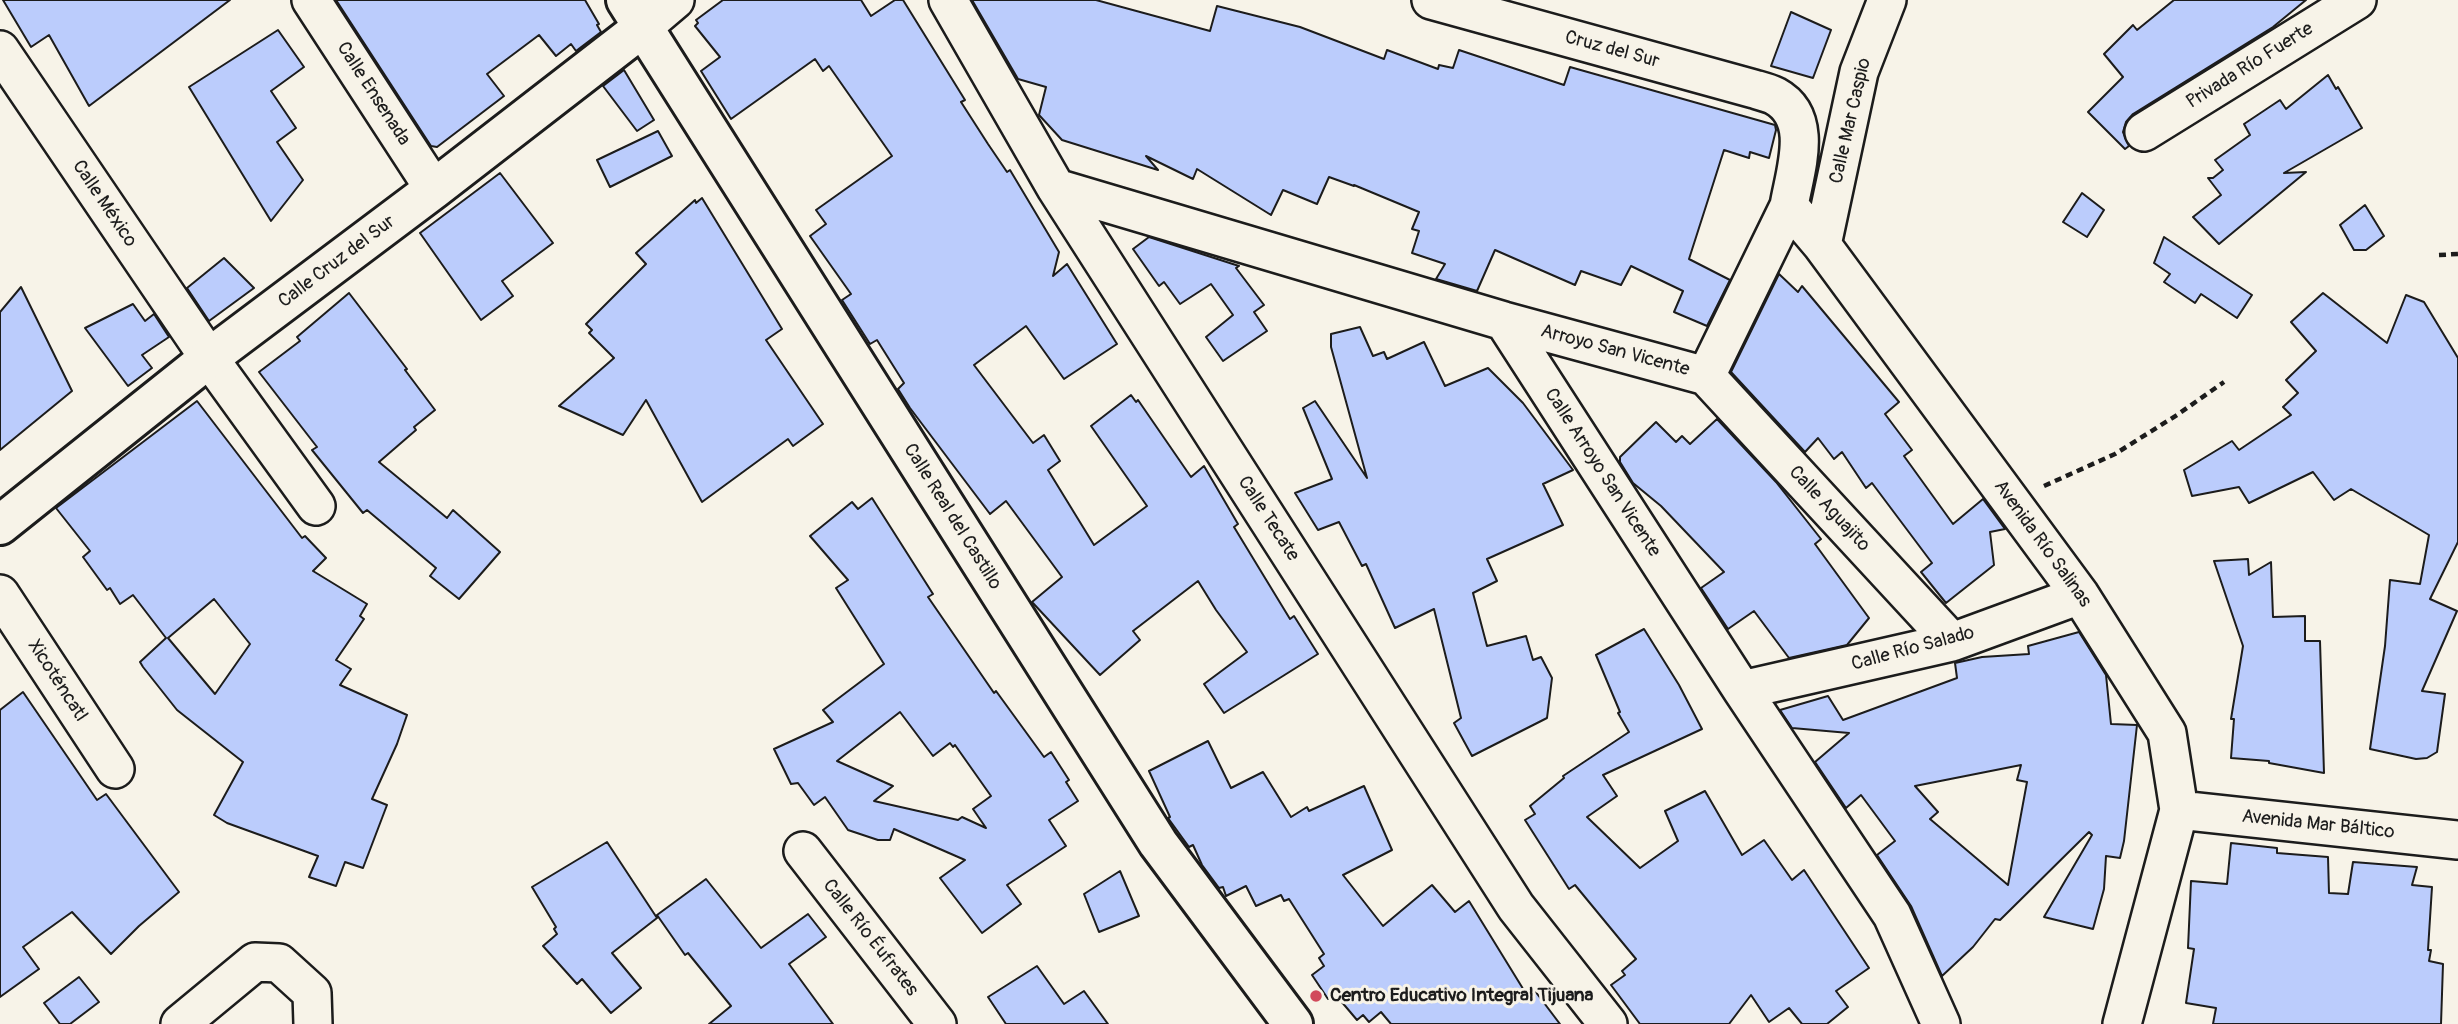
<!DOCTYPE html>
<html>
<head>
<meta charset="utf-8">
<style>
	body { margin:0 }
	canvas { display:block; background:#f7f3e8 }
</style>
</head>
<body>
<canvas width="2458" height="1024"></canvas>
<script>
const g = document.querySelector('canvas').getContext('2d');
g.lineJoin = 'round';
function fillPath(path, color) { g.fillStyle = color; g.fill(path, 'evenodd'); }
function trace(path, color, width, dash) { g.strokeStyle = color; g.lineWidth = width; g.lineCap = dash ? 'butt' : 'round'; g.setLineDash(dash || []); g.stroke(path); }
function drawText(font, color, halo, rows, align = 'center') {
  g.font = font + ' Pangolin,sans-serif'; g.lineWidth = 6; g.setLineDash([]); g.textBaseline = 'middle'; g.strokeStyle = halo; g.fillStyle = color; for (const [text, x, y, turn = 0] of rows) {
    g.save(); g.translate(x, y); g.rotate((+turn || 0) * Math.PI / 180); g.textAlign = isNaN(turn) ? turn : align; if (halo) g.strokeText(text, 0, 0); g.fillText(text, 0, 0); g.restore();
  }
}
const building = new Path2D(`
	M3 0H230L89 106 49 35 31 47Z
	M336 0H585L599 24 597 25 601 32 576 51 571 44 556 56 539 35 487 74 504 96 437 147 431 146Z
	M723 0H861L871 16 895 0H903L965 100 961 102 988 144 1007 172 1010 170 1059 252 1053 276 1067 264 1117 344 1064 379 1026 326 974 365 1033 443 1044 435 1060 461 1048 470 1094 545 1147 506 1091 426 1131 395 1136 402 1138 400 1191 477 1204 466 1238 524 1234 527 1290 619 1294 616 1318 654 1224 713 1204 684 1247 652 1216 610 1198 581 1133 631 1140 640 1100 675 1032 602 1062 577 1006 501 990 514 910 408 898 389 904 383 877 340 870 344 842 300 851 294 810 236 826 224 816 210 892 156 829 66 823 71 815 59 731 119 701 71 720 57 695 26 698 23 696 20Z
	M972 0H1096L1210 31 1217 6 1300 27 1384 59 1387 50 1438 69 1439 65 1453 68 1459 50 1564 85 1570 67 1775 125 1776 130 1769 158 1750 152 1749 158 1724 150 1689 259 1730 280 1707 326 1674 312 1683 291 1631 266 1621 285 1581 271 1575 285 1495 250 1477 291 1436 279 1445 264 1412 253 1419 231 1412 229 1419 212 1354 185V186L1329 177 1317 204 1283 190 1271 215 1197 169 1193 179 1146 156 1158 170 1062 140 1039 115 1046 87 1018 79Z
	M2174 0H2306L2273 27 2133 114 2126 122 2123 132 2129 146 2125 149 2088 112 2123 77 2104 54 2133 25 2137 30Z
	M1791 12 1831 30 1813 78 1771 66Z
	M278 30 304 67 271 91 296 128 277 142 303 180 271 221 189 87Z
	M624 70 654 120 637 131 603 86Z
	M2328 75 2336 89 2338 87 2362 128 2284 173 2306 172 2219 244 2193 217 2221 195 2208 178H2213L2223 170 2215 160 2250 135 2244 124 2280 100 2286 109Z
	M658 131 672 156 610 187 597 160Z
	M500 173 553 243 502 281 513 296 481 320 420 233Z
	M2082 193 2104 210 2087 237 2063 222Z
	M702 198 782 329 766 340 823 424 793 446 788 439 702 502 646 400 623 435 559 406 614 358 589 333 592 330 586 324 646 264 636 253 695 200 696 203Z
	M2365 205 2384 236 2366 250H2354L2340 225Z
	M1149 237 1239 266 1236 268 1264 305 1254 312 1267 331 1223 361 1206 337 1233 315 1211 284 1180 304 1164 282 1159 286 1133 249Z
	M2164 237 2252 295 2237 318 2201 294 2195 303 2164 282 2170 274 2154 263Z
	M224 258 254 288 209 321 187 288Z
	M1779 274 1798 292 1802 286 1899 402 1885 414 1912 450 1904 456 1953 524 1983 499 2005 529 1990 532 1994 565 1946 603 1921 572 1932 563 1872 483 1866 488 1842 452 1834 459 1818 438 1805 452 1731 372Z
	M21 287 72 391 0 450V312Z
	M349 293 407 369 405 370 435 410 414 427 416 430 379 462 447 518 453 510 500 552 459 599 430 576 436 568 367 510 363 513 312 450 317 447 259 372 300 341 297 337Z
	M2323 293 2387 343 2406 295 2424 302 2458 358V542L2430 599 2457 611 2422 691 2445 694 2437 752 2427 758 2416 759 2370 749 2385 646 2390 580 2420 584 2429 535 2351 489 2334 500 2313 472 2249 503 2239 487 2192 496 2184 470 2232 441 2239 450 2291 415 2283 407 2298 393 2286 380 2316 351 2291 322Z
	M133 304 145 321 154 314 169 337 142 355 152 368 128 386 85 328Z
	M1360 327 1373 356 1384 352 1387 359 1424 342 1445 386 1488 368 1523 403 1573 470 1543 484 1563 525 1487 559 1497 581 1473 593 1487 646 1526 636 1533 660 1541 657 1552 678 1547 718 1472 756 1454 723 1461 718 1434 609 1395 628 1366 564 1362 566 1339 522 1318 530 1295 493 1332 479 1303 408 1315 401 1367 478 1331 347V334Z
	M197 401 302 538 305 536 326 558 313 571 367 604 360 616 364 619 336 660 351 669 340 685 407 715 397 744 372 799 387 805 363 868 345 862 336 886 309 877 318 856 227 823 214 815 243 762 177 710 143 667 140 662 166 638 133 595 120 604 110 588 107 590 83 557 90 551 56 508ZM214 599 250 644 215 694 168 638Z
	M1717 419 1776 482 1821 539 1815 544 1869 618 1847 645 1789 658 1754 611 1728 629 1701 588 1724 572 1661 506 1633 483 1620 462V457L1656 422 1676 442 1682 436 1690 444Z
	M872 498 933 594 928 597 994 693 996 691 1044 757 1051 752 1069 780 1066 782 1078 801 1049 820 1066 846 1007 885 1021 904 982 933 940 878 965 860 894 829 890 840H878L848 830 825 797 814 805 798 783 791 784 774 749 833 722 823 710 884 664 836 588 848 580 810 536 852 502 858 509ZM900 712 933 756 950 743 953 747 955 745 991 796 973 809 986 828 962 817 958 820 874 801 893 786 837 761Z
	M2248 559 2249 575 2271 562 2273 617 2305 616V641H2320L2324 773 2269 763V761L2231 758 2234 719H2231L2243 646 2214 561Z
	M1644 629 1679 685 1702 729 1603 775 1617 796 1587 817 1640 868 1678 841 1665 811 1705 791 1742 855 1764 840 1792 880 1804 870 1869 968 1836 991 1848 1007 1827 1024H1802L1789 1008 1769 1022 1751 995 1729 1024H1640L1611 985 1625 975 1622 971 1636 959 1575 885 1569 889 1525 820 1535 814 1530 806 1564 778 1563 776 1629 732 1618 713 1620 712 1596 655Z
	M2079 632 2106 675 2111 724 2137 725 2124 841 2120 858 2106 856 2104 889 2093 929 2044 917 2092 835 2089 832 2000 920 1995 919 1973 947 1942 976 1911 906 1877 855 1895 841 1861 795 1846 808 1815 762 1849 733 1792 728 1780 710 1828 696 1843 720 1957 678 1955 663 1982 657 2029 654 2028 646ZM2021 765 2017 780 2027 782 2008 885 1930 819 1938 812 1915 786Z
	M23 692 97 800 106 794 179 892 139 926 111 954 72 912 23 947 39 969 0 997V710Z
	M1208 741 1231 788 1263 772 1291 817 1307 807 1309 811 1364 786 1392 850 1343 875 1383 926 1432 885 1455 912 1469 901 1525 992 1532 987 1560 1024H1391L1381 1012 1369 1022 1363 1015 1357 1020 1335 994 1328 999 1312 975 1324 966 1319 958 1324 954 1289 899 1284 901 1281 895 1256 906 1246 886 1226 896 1223 887 1219 888 1202 865 1193 845 1189 847 1168 818 1170 817 1149 771Z
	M607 842 657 918 612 953 641 988 611 1013 582 979 577 984 543 946 557 934 554 929 556 927 532 887Z
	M2231 843 2277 848V853L2328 857 2329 893 2348 894 2353 862 2417 867 2412 885 2432 887 2428 950H2431L2429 961 2443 964 2441 1024H2213L2216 1008 2186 1003 2194 949 2188 948 2191 881 2227 884Z
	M1120 871 1139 916 1099 932 1084 894Z
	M706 879 761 948 808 914 826 937 789 964 833 1024H709L731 1006 688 953 685 955 657 915Z
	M1037 966 1064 1004 1084 991 1108 1024H1006L988 997Z
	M79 977 99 1002 70 1024H60L44 1003Z`);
const path = new Path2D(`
	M2439 255 2458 254
	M2044 486 2115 454 2177 415 2224 382`);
const street = new Path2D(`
	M311 0 434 189
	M948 0 1056 188 1516 907 1608 1024
	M1431 0 1754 89C1761 91 1769 93 1775 96 1815 118 1795 170 1789 206L1822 245 2080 595 2167 733 2179 810 2122 1024
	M642 28 675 0
	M0 50 209 358 316 506
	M2144 132 2357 0
	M1056 188 1504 321 1706 376
	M1822 245 1859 72 1887 0
	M1504 321 1742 690 1892 915 1941 1024
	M1706 376 1952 642
	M1706 376 1789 206
	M0 594 115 769
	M1742 690 1952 642 2080 595
	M2179 810 2458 840
	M803 851 937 1024
	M180 1024 255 962 279 963 312 993 313 1024`);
const secondary = new Path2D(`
	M626 0 1158 843 1293 1024
	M0 525 209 358 434 189 642 28`);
const markers = [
	[1316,996,7,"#d1495b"]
];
const streetNames = [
	["Cruz del Sur",1612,50,15],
	["Privada Río Fuerte",2250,66,-32],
	["Calle Ensenada",373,94,57],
	["Calle Mar Caspio",1851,121,-77],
	["Calle México",104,204,56],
	["Calle Cruz del Sur",337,262,-37],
	["Arroyo San Vicente",1615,351,15],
	["Calle Arroyo San Vicente",1602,473,57],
	["Calle Aguajito",1829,509,47],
	["Calle Real del Castillo",952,517,58],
	["Calle Tecate",1268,519,57],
	["Avenida Río Salinas",2042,544,54],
	["Calle Río Salado",1913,649,-15],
	["Xicoténcatl",57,681,57],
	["Avenida Mar Báltico",2318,825,6],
	["Calle Río Éufrates",870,938,52]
];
const poiNames = [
	["Centro Educativo Integral Tijuana",1330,996]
];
fillPath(building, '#bbccfc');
trace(building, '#1c1c1c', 2);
trace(street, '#1c1c1c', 42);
trace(secondary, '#1c1c1c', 44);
trace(path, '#1c1c1c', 4.5, [7, 5]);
trace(street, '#f7f3e8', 37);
trace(secondary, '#f7f3e8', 38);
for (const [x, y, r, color] of markers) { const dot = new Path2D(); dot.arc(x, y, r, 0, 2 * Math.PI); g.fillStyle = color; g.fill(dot); trace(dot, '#f7f3e8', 2.5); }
drawText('19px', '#1c1c1c', '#f7f3e8', streetNames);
drawText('bold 19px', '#1c1c1c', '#f7f3e8', poiNames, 'left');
</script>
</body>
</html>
